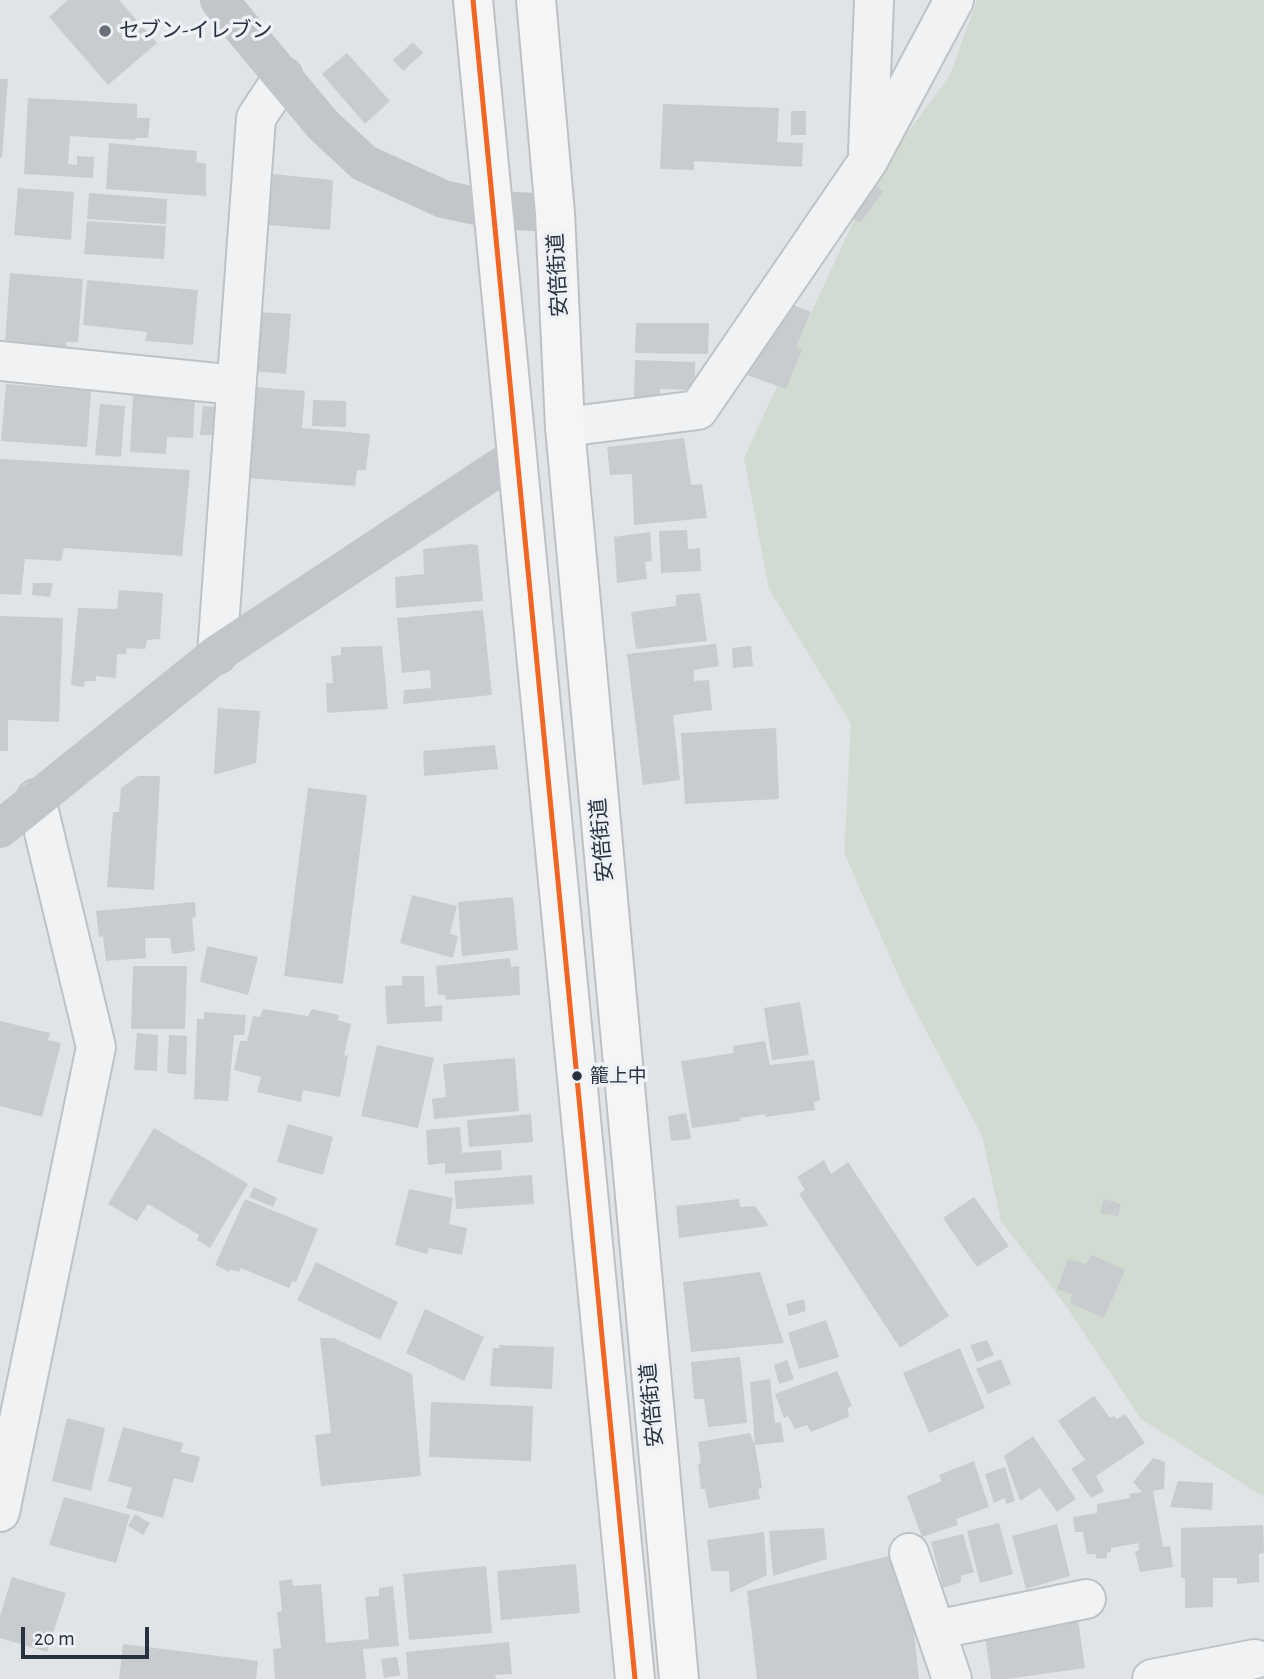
<!DOCTYPE html>
<html>
<head>
<meta charset="utf-8">
<style>
	body { margin:0 }
	#map { position:relative; width:1264px; height:1679px; overflow:hidden; background:#e1e4e7; font-family:"Alegreya Sans",sans-serif }
	canvas { display:block }
	.scale { position:absolute; left:21px; top:1627px; width:128px; height:32px; box-sizing:border-box; border:4px solid #273140; border-top:0; padding-left:9px; font-size:21px; line-height:24px; white-space:nowrap; color:#273140; -webkit-text-stroke:5px #eef2f6; paint-order:stroke }
</style>
</head>
<body>
<div id="map">
<canvas width="1264" height="1679"></canvas>
<div class="scale">20 m</div>
</div>
<script>
const g = document.querySelector('canvas').getContext('2d');
g.lineJoin = 'round';
function fillPath(path, color) { g.fillStyle = color; g.fill(path, 'evenodd'); }
function trace(path, color, width, dash) { g.strokeStyle = color; g.lineWidth = width; g.lineCap = dash ? 'butt' : 'round'; g.setLineDash(dash || []); g.stroke(path); }
function drawText(font, color, halo, rows, align = 'center') {
  g.font = font + ' "Alegreya Sans","Noto Sans JP",sans-serif'; g.lineWidth = 7; g.setLineDash([]); g.textBaseline = 'middle'; g.strokeStyle = halo; g.fillStyle = color; for (const [text, x, y, turn = 0] of rows) {
    g.save(); g.translate(x, y); g.rotate((+turn || 0) * Math.PI / 180); g.textAlign = isNaN(turn) ? turn : align; if (halo) g.strokeText(text, 0, 0); g.fillText(text, 0, 0); g.restore();
  }
}
const green = new Path2D(`
	M977 0H1264V1497L1141 1419 1066 1306 1001 1221 982 1136 907 995 844 853 851 724 769 589 744 458 872 181 950 75Z`);
const building = new Path2D(`
	M68 0H119L157 43 108 85 49 17Z
	M413 42 423 53 403 71 393 60Z
	M347 53 390 101 365 124 322 74Z
	M0 79H8L2 158H0Z
	M28 98 137 104V118H150L148 138H135V140L70 136 68 164 77 165V156L94 157 93 178 24 174Z
	M663 104 779 108 777 142 803 143 802 167 694 161V170L660 169Z
	M791 111H806V135H791Z
	M109 143 197 151 196 162 206 164V196L106 189Z
	M273 174 333 180 330 230 268 225Z
	M872 183 884 191 860 223 849 216Z
	M18 188 74 192 71 240 14 235Z
	M89 193 167 199 166 224 87 219Z
	M87 221 166 226 164 259 84 254Z
	M10 273 83 279 78 342H66V348L5 343Z
	M87 280 198 290 193 345 145 341 147 332 83 325Z
	M779 299 811 312 796 347 802 350 786 389 747 375Z
	M257 312 291 314 286 374 253 371Z
	M636 323H709L708 354 635 353Z
	M635 360 695 362V390L660 389V399L634 398Z
	M6 384 91 391 87 447 1 441Z
	M255 387 305 391 302 428 370 434 366 470H357L355 486 246 478Z
	M133 396 195 399 193 438 167 437 166 454 130 452Z
	M313 400 346 401V427L312 426Z
	M100 404 125 406 121 457 95 455Z
	M203 406 215 407 214 435H200Z
	M684 438 691 485 702 484 707 518 634 525 632 474 610 475 607 447Z
	M0 459 190 470 182 556 64 548 61 561 25 559 21 595 0 594Z
	M687 530 688 549 700 548 701 571 661 573 659 531Z
	M650 532 652 561 645 562 647 579 617 583 614 537Z
	M471 544 478 545 483 601 396 608 395 577 424 574 423 549Z
	M33 583H53L50 597 32 595Z
	M119 590 163 593 160 639 147 640 145 649 127 648 126 654H117L116 678 96 676V681H85L84 687 71 685 78 608 117 609Z
	M700 593 707 641 636 649 631 612 676 606V595Z
	M483 610 492 695 403 704 404 690 431 688 430 670 402 673 397 618Z
	M0 616 63 618 59 722 8 720V751H0Z
	M716 644 719 666 694 670V681L709 680 712 710 673 715 680 780 643 785 627 654Z
	M382 646 388 709 327 713 326 683H333L331 656 341 655V647Z
	M751 646 753 666 733 668 732 648Z
	M218 708 260 711 256 763 214 775Z
	M776 728 779 799 685 804 681 733Z
	M495 745 498 769 424 776 423 751Z
	M138 776H160L154 890 107 887 113 812H119L121 788Z
	M308 788 367 795 343 984 284 976Z
	M412 895 457 906 450 934 458 936 453 958 400 943Z
	M513 897 518 950 462 956 458 902Z
	M195 902 196 917 192 918 195 951 172 954 170 938H145L146 958 106 961 103 936 99 937 96 911Z
	M207 946 258 957 248 995 200 982Z
	M510 958 511 967 519 966 520 995 446 1000 445 995H438L436 966Z
	M133 966H187L185 1029H131Z
	M402 976H424L425 1007 442 1005V1021L387 1024 385 986 402 985Z
	M800 1002 809 1055 772 1060 764 1008Z
	M263 1009 308 1016 312 1009 339 1015 338 1020 351 1024 344 1055 348 1056 340 1097 303 1090 301 1102 257 1092 261 1077 234 1070 240 1041H247L253 1016 260 1017Z
	M204 1012 246 1015 244 1035H234L228 1101 194 1099 197 1019H204Z
	M0 1021 50 1033 48 1040 61 1043 42 1117 0 1106Z
	M137 1033 158 1035 157 1071 134 1070Z
	M169 1035 187 1036 186 1075 167 1073Z
	M765 1041 770 1065 814 1060 820 1100 814 1102 815 1110 765 1117V1114L740 1118 741 1121 692 1128 681 1061 734 1053 733 1046Z
	M377 1045 434 1058 418 1128 361 1116Z
	M515 1058 519 1111 434 1119 432 1099 446 1097 443 1064Z
	M686 1113 691 1139 671 1141 668 1116Z
	M531 1114 533 1142 469 1147 467 1120Z
	M288 1124 333 1137 323 1175 277 1162Z
	M460 1127 462 1153 501 1150 502 1170 445 1174V1163L428 1165 426 1130Z
	M154 1128 248 1184 210 1248 197 1240 199 1235 148 1204 137 1221 108 1204Z
	M824 1160 831 1174 848 1162 949 1316 900 1348 799 1194 805 1190 797 1177Z
	M532 1175 534 1204 456 1209 454 1181Z
	M254 1187 277 1198 273 1207 249 1197Z
	M409 1189 453 1198 449 1224 467 1228 462 1255 429 1248 427 1254 395 1245Z
	M974 1197 1009 1246 977 1267 943 1218Z
	M245 1199 318 1229 296 1282 292 1281 289 1288 241 1268 239 1272 230 1269 229 1272 215 1265Z
	M739 1199 740 1207 755 1206 769 1226 679 1238 676 1206Z
	M1104 1199 1121 1204 1118 1216 1100 1213Z
	M1092 1255 1125 1270 1104 1318 1070 1303 1072 1294 1057 1289 1068 1259 1086 1264Z
	M316 1262 398 1302 380 1340 297 1300Z
	M760 1272 784 1343 691 1352 683 1282Z
	M804 1299 806 1311 789 1316 786 1304Z
	M425 1309 484 1337 464 1381 406 1353Z
	M826 1320 839 1357 799 1369 788 1333Z
	M320 1338H334L412 1374 421 1476 321 1486 315 1435 331 1433Z
	M987 1340 994 1355 977 1362 970 1345Z
	M499 1345 554 1347 552 1389 490 1386 493 1348H499Z
	M960 1348 985 1408 929 1433 903 1373Z
	M740 1357 747 1423 708 1427 704 1399H694L691 1362Z
	M1001 1359 1011 1384 988 1394 976 1369Z
	M787 1360 794 1379 779 1384 774 1365Z
	M837 1371 852 1406 848 1408 849 1417 811 1432 807 1425 795 1429 788 1416 784 1418 775 1394Z
	M770 1379 775 1423 781 1422 784 1442 755 1445 750 1382Z
	M1094 1396 1110 1418 1114 1416 1117 1419 1125 1414 1145 1443 1096 1476 1104 1491 1091 1498 1071 1469 1085 1460 1058 1421Z
	M431 1402 533 1406 531 1461 429 1457Z
	M67 1418 105 1428 91 1491 52 1481Z
	M123 1427 183 1443 181 1452 200 1457 193 1483 174 1478 163 1518 126 1508 132 1488 108 1481Z
	M750 1433 755 1445 762 1488 758 1489 760 1499 709 1508 705 1489H701L700 1480 698 1464 701 1463 698 1442Z
	M1033 1436 1076 1499 1057 1512 1040 1488 1020 1501 1004 1456Z
	M1153 1458 1165 1462 1164 1489 1153 1491 1163 1547 1170 1546 1173 1567 1140 1572 1135 1552 1139 1550 1138 1543 1111 1548V1552L1107 1553V1558L1097 1559 1095 1554H1087L1083 1532H1075L1073 1517 1097 1513V1504L1130 1498 1129 1494 1142 1492 1133 1482Z
	M974 1461 989 1507 956 1519 958 1525 922 1537 907 1496 942 1481 939 1475Z
	M1005 1467 1015 1501 1006 1504 1005 1498 994 1503 985 1474Z
	M1178 1481 1213 1483 1212 1510 1170 1507Z
	M64 1497 130 1515 116 1563 49 1545Z
	M135 1514 150 1523 143 1535 128 1526Z
	M999 1523 1013 1574 980 1583 967 1531Z
	M1057 1524 1070 1576 1026 1589 1012 1536Z
	M1263 1525 1264 1553 1259 1554V1582L1237 1584V1578H1213V1607L1185 1608V1578H1181V1528Z
	M824 1528 827 1559 773 1576 769 1531Z
	M764 1532 767 1575 730 1593 729 1571H711L707 1540Z
	M963 1534 974 1572 961 1576V1582L943 1588 931 1542Z
	M905 1552 919 1679H757L747 1591Z
	M576 1564 580 1613 501 1620 497 1571Z
	M486 1566 492 1633 409 1640 403 1574Z
	M12 1577 66 1593 47 1652 0 1638V1616Z
	M292 1579 293 1586 321 1584 326 1643 369 1639 365 1597 379 1596V1588L393 1586 399 1646 363 1649 366 1679H275L273 1649 281 1648 277 1612 282 1611 279 1581Z
	M1078 1620 1085 1668 1007 1679H991L985 1635Z
	M509 1642 512 1674 495 1675 496 1679H408L406 1652Z
	M123 1644 258 1661 256 1679H119Z
	M397 1657 400 1675 384 1678 381 1659Z`);
const street = new Path2D(`
	M868 152 874 0
	M0 361 236 385
	M565 427 698 410 868 161 954 0
	M217 654 256 118 283 77
	M0 1512 96 1047 36 799
	M909 1553 952 1679
	M935 1630 1086 1599
	M1152 1679 1255 1659`);
const secondary = new Path2D(`
	M219 0 323 125 364 163 443 199 494 210 555 213
	M0 829 217 654 518 455`);
const primary = new Path2D(`
	M473 0 635 1679
	M536 0 555 213 565 427 679 1679`);
const bus1 = new Path2D(`
	M473 0 635 1679`);
const markers = [
	[105,31,7,"#68707a"],
	[577,1076,6,"#273140"]
];
const busNames = [
	["籠上中",590,1076]
];
const poiNames = [
	["セブン-イレブン",119,31]
];
const streetNames = [
	["安倍街道",558,275,-93],
	["安倍街道",602,840,-95],
	["安倍街道",652,1405,-95]
];
fillPath(green, '#d2dbd2');
fillPath(building, '#c9cccf');
trace(street, '#bfc2c5', 42);
trace(primary, '#bdc1c5', 42);
trace(street, '#f1f2f3', 38);
trace(secondary, '#c2c5c9', 38);
trace(primary, '#f5f5f6', 38);
trace(bus1, '#f26522', 5);
for (const [x, y, r, color] of markers) { const dot = new Path2D(); dot.arc(x, y, r, 0, 2 * Math.PI); g.fillStyle = color; g.fill(dot); trace(dot, '#eef2f6', 2.5); }
drawText('19px', '#273140', '#eef2f6', busNames, 'left');
drawText('21px', '#273140', '#eef2f6', poiNames, 'left');
drawText('21px', '#273140', '#eef2f6', streetNames);
</script>
</body>
</html>
